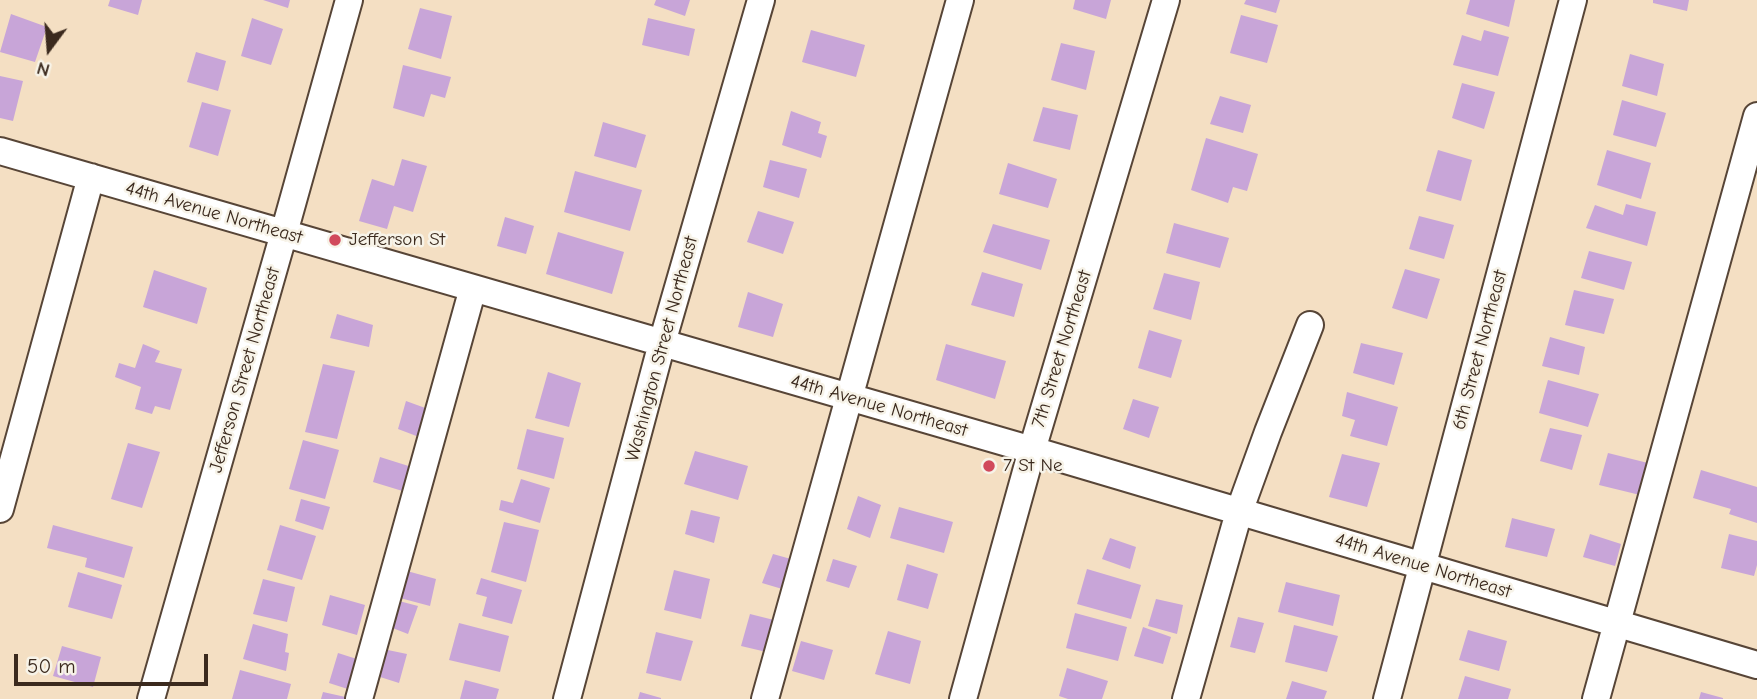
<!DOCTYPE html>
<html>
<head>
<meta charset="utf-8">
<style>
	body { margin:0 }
	#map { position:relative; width:1757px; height:699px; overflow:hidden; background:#f4dfc3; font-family:"Comic Neue",sans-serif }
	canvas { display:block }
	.north { position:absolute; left:14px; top:14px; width:70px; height:70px; -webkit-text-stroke:5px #f7f3e8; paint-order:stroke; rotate:196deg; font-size:19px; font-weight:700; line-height:28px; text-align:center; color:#3b2a1e }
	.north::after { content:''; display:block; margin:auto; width:24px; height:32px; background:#3b2a1e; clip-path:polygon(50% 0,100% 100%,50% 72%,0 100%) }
	.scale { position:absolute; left:14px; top:654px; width:194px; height:32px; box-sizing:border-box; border:4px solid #3b2a1e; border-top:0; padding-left:9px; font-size:21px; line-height:24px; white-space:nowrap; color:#3b2a1e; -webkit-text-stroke:5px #f7f3e8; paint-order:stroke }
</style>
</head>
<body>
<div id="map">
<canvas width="1757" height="699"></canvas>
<div class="north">N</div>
<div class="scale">50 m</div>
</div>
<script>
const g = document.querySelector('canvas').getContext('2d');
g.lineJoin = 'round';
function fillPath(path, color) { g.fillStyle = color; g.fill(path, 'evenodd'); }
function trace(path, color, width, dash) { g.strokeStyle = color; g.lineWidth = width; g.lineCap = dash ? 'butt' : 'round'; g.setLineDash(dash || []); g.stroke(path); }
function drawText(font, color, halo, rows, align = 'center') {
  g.font = font + ' "Comic Neue",sans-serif'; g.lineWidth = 5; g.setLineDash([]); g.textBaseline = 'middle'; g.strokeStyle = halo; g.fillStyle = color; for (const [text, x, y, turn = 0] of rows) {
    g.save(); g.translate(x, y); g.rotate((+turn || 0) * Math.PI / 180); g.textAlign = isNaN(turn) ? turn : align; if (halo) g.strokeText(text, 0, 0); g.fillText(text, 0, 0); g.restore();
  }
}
const building = new Path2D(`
	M110 0H142L138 15 108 6Z
	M263 0H290L288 8Z
	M656 0H690L685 16 654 5Z
	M1075 0H1111L1106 19 1073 9Z
	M1246 0H1280L1276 13 1244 4Z
	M1470 0H1515L1509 27 1466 14Z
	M1653 0H1689L1687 11 1653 3Z
	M420 8 452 16 441 59 408 49Z
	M11 14 47 27 35 62 0 52Z
	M1241 15 1278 25 1267 63 1230 53Z
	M252 18 283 29 271 65 241 56Z
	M648 18 695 29 689 56 642 45Z
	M811 30 865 45 856 77 802 62Z
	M1484 30 1509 37 1498 76 1453 65 1462 35 1481 41Z
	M1061 43 1095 51 1086 90 1051 80Z
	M196 52 226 61 218 91 187 82Z
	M1630 54 1664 64 1657 96 1622 86Z
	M403 65 451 77 445 98 431 94 424 117 393 108Z
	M0 76 23 81 13 121 0 118Z
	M1462 83 1495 92 1484 129 1452 118Z
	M1220 96 1251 105 1243 133 1210 124Z
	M1622 100 1666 113 1656 147 1613 135Z
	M202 102 231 110 218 156 189 147Z
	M1043 107 1078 115 1070 150 1033 141Z
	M791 111 821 122 818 133 827 136 821 158 782 145Z
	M603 122 646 135 636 168 594 156Z
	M1206 138 1258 154 1247 191 1233 187 1228 203 1191 190Z
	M1438 150 1472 160 1461 201 1426 191Z
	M1607 150 1651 163 1641 199 1597 185Z
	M402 159 427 166 413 212 394 206 387 229 359 221 372 179 394 186Z
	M770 160 807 169 799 198 763 187Z
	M1008 163 1057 179 1048 208 999 194Z
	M575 171 642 190 630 231 564 212Z
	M1626 204 1656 212 1647 246 1586 228 1595 205 1623 215Z
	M758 211 794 222 783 254 747 242Z
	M1419 216 1454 225 1444 259 1409 249Z
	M505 217 534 226 526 254 497 246Z
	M1174 223 1229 238 1220 268 1166 253Z
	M993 224 1050 240 1041 270 983 252Z
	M558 232 624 252 612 294 546 274Z
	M1589 251 1632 262 1624 290 1581 278Z
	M1405 269 1440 279 1427 319 1392 308Z
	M154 270 207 288 197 324 143 307Z
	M982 272 1023 284 1014 317 971 305Z
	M1164 273 1200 282 1191 320 1153 309Z
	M1574 290 1614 299 1604 334 1565 325Z
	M748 292 783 304 773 337 738 327Z
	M337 314 373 325 369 347 330 338Z
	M1149 330 1182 340 1171 378 1138 368Z
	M1550 337 1585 347 1579 375 1542 366Z
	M1361 343 1403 353 1394 385 1353 373Z
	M143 344 160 351 155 362 182 369 170 410 155 406 152 414 135 409 141 387 115 377 119 363 135 368Z
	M946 344 1006 361 995 399 936 380Z
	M323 364 355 371 337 439 305 432Z
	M548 372 581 383 569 427 535 418Z
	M1548 380 1599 394 1588 427 1539 413Z
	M1347 392 1398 407 1387 446 1350 436 1355 420 1342 416Z
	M1133 399 1159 407 1149 438 1123 429Z
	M406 401 428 409 419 437 398 429Z
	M1550 428 1582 435 1572 470 1540 461Z
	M527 429 564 438 554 479 517 469Z
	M303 440 339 450 325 499 289 489Z
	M128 443 160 452 142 508 111 499Z
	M695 451 748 466 738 500 684 484Z
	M1608 453 1648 463 1640 495 1599 485Z
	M1342 454 1380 463 1367 507 1329 497Z
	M380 457 418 469 409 493 373 482Z
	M1701 470 1757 487V523L1729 514 1731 509 1693 498Z
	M521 479 550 488 540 523 499 510 501 500 513 503Z
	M858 496 881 505 870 538 847 529Z
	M301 499 330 507 323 530 295 521Z
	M899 507 953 522 944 553 890 538Z
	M691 510 720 517 714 543 685 534Z
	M1512 518 1555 529 1547 557 1505 547Z
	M504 522 539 530 526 582 491 572Z
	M53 525 133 547 124 578 85 567 87 558 47 548Z
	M280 525 316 536 302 580 267 570Z
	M1590 534 1621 544 1615 566 1583 557Z
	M1729 534 1757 541V565L1754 576 1721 568Z
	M1110 538 1136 547 1130 569 1102 559Z
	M773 554 798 561 789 591 762 583Z
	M833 559 857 566 849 588 826 581Z
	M907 564 938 574 928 609 897 600Z
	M1087 569 1141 585 1131 619 1077 604Z
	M674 570 710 579 701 619 664 610Z
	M407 571 436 579 430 606 400 598Z
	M78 572 122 585 112 619 68 607Z
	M481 578 522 590 512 624 482 616 487 597 476 594Z
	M263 579 295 587 287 622 253 614Z
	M1286 582 1340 595 1333 626 1278 612Z
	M330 595 365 605 357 635 322 625Z
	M1156 599 1183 605 1177 634 1148 626Z
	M399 601 418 606 408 634 390 627Z
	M1075 613 1127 627 1118 661 1066 648Z
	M750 614 782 622 775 654 741 646Z
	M1238 617 1264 623 1255 653 1230 647Z
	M459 623 509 636 500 672 449 660Z
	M253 624 288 634 285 652 289 653 286 671 243 659Z
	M1294 625 1338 636 1327 672 1285 662Z
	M1143 627 1171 637 1163 664 1134 656Z
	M1468 630 1507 641 1499 671 1459 660Z
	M888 631 921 641 910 684 875 674Z
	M656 632 693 641 681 681 646 673Z
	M801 641 833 650 824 680 792 671Z
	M62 646 101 657 93 687 53 676Z
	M383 649 407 654 399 683 377 676Z
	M338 653 363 661 354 691 329 683Z
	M1067 668 1108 681 1102 699H1068L1059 696Z
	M240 670 291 684 287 699H232Z
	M1465 676 1511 689 1508 699H1458Z
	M465 680 499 689 496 699H460Z
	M1292 681 1327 691 1324 699H1286Z
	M323 692 350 698 349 699H321Z
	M640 692 661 698V699H638Z
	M1701 692 1723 698V699H1699Z`);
const minor = new Path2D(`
	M0 151 1032 450 1757 665
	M0 509 91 177
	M151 699 284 233 349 0
	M359 699 473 288
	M567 699 662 343 761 0
	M765 699 960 0
	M963 699 1032 450 1166 0
	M1186 699 1239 512 1268 432 1310 325
	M1387 699 1573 0
	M1596 699 1757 116`);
const markers = [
	[335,240,7,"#d1495b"],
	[989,466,7,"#d1495b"]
];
const streetNames = [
	["44th Avenue Northeast",214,213,16],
	["Washington Street Northeast",662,349,-75],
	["7th Street Northeast",1062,349,-73],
	["6th Street Northeast",1480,350,-75],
	["Jefferson Street Northeast",245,370,-74],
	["44th Avenue Northeast",879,406,16],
	["44th Avenue Northeast",1423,566,17]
];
const poiNames = [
	["Jefferson St",349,240],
	["7 St Ne",1003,466]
];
fillPath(building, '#c8a5d8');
trace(minor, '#574537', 30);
trace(minor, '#fff', 26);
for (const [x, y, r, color] of markers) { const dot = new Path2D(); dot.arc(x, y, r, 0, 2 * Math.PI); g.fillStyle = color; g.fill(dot); trace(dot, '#f7f3e8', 2.5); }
drawText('19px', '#3b2a1e', '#f7f3e8', streetNames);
drawText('19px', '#3b2a1e', '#f7f3e8', poiNames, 'left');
</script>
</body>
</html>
